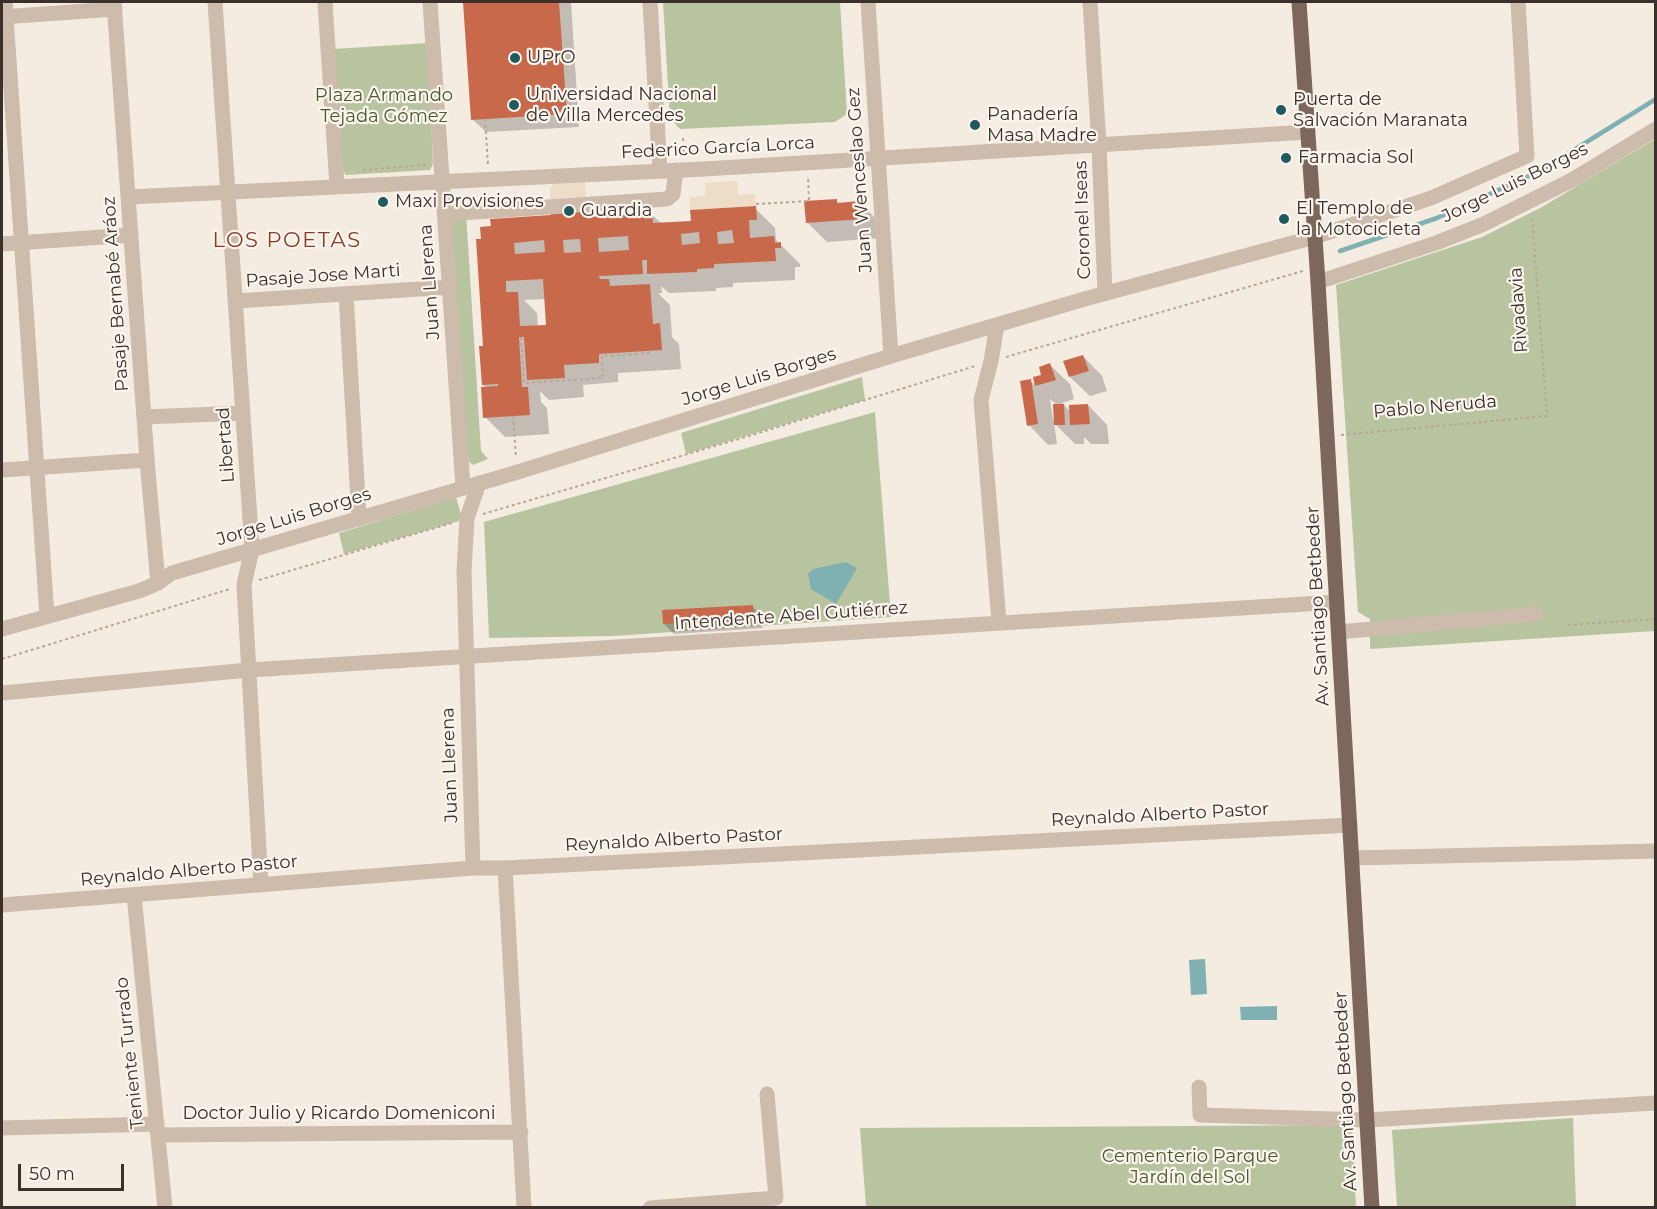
<!DOCTYPE html>
<html>
<head>
<meta charset="utf-8">
<style>
	body { margin:0 }
	#map { position:relative; width:1657px; height:1209px; overflow:hidden; background:#f4ebe1; font-family:Montserrat,sans-serif }
	canvas { display:block }
	.frame { position:absolute; inset:0; border:3px solid #3b302b; pointer-events:none }
	.scale { position:absolute; left:18px; top:1164px; width:106px; height:27px; box-sizing:border-box; border:3px solid #3b302b; border-top:0; padding-left:8px; font-size:18px; line-height:21px; white-space:nowrap; color:#3b302b; -webkit-text-stroke:4px #fbf5ee; paint-order:stroke }
</style>
</head>
<body>
<div id="map">
<canvas width="1657" height="1209"></canvas>
<div class="frame"></div>
<div class="scale">50 m</div>
</div>
<script>
const g = document.querySelector('canvas').getContext('2d');
g.lineJoin = 'round';
function fillPath(path, color) { g.fillStyle = color; g.fill(path, 'evenodd'); }
function trace(path, color, width, dash) { g.strokeStyle = color; g.lineWidth = width; g.lineCap = dash ? 'butt' : 'round'; g.setLineDash(dash || []); g.stroke(path); }
function drawText(font, color, halo, rows, align = 'center') {
  g.font = font + ' Montserrat,sans-serif'; g.lineWidth = 4.5; g.setLineDash([]); g.textBaseline = 'middle'; g.strokeStyle = halo; g.fillStyle = color; for (const [text, x, y, turn = 0] of rows) {
    g.save(); g.translate(x, y); g.rotate((+turn || 0) * Math.PI / 180); g.textAlign = isNaN(turn) ? turn : align; if (halo) g.strokeText(text, 0, 0); g.fillText(text, 0, 0); g.restore();
  }
}
const green = new Path2D(`
	M663 2H840L847 114 835 122 680 129 670 118Z
	M428 43 433 164 430 170 346 175 343 171 334 49Z
	M1655 139V631L1370 649V619L1358 612 1336 285 1482 237 1542 207Z
	M466 213 481 451 488 459 473 465 468 461 450 214Z
	M862 377 865 400 686 454 681 433Z
	M875 412 891 617 614 636 489 638 484 522Z
	M456 497 461 515 459 521 344 554 339 533Z
	M1573 1118 1576 1207H1397L1392 1130Z
	M1352 1125 1356 1207H866L860 1128Z`);
const plaza = new Path2D(`
	M737 181 738 195 755 194 756 206 690 210V197L705 196V183Z
	M585 182 587 217 552 219 550 191 553 183Z`);
const water = new Path2D(`
	M846 562 857 568 836 604 811 589 808 574 813 569Z
	M1205 959 1207 994 1191 995 1189 960Z
	M1277 1006V1020H1241L1240 1007Z`);
const shadow = new Path2D(`
	M465 2H571L579 127 486 132 472 119Z
	M836 200 840 205 860 203 880 223 881 238 827 242 807 222Z
	M588 203 589 218 651 214 662 224 693 223 755 208 775 228 776 240 800 264V267H795V280L733 283V287L716 288V291L669 293 661 286 662 293H658L670 305 672 337 679 344 681 369 618 373V382L583 385 584 397 549 400 540 391 541 402 547 408 549 434 505 437 485 417 487 388 483 385 485 347 478 241ZM546 299 548 326 538 327 537 313 524 300Z
	M1083 356 1102 376 1107 391 1090 396 1070 377Z
	M1050 365 1070 384 1074 399 1062 403 1071 412 1088 405 1107 425 1109 444H1091L1084 437V444H1075L1054 423 1057 444 1048 445 1029 425 1030 381 1037 387 1035 378 1043 376ZM1050 399 1057 405 1055 419 1053 420Z
	M752 606 762 616 763 628 674 634 664 624Z`);
const stream = new Path2D(`
	M1340 251 1437 218 1540 171 1656 99`);
const building = new Path2D(`
	M463 2H559L567 114 471 120Z
	M586 199 587 217 652 213 653 223 691 221 690 210 756 206 757 220H749L750 238 774 236 775 243 781 242V248H775L776 261 714 264V268L697 269V272L647 274V260H642L643 274 599 276 600 279H609L610 286 650 284 653 324 660 323 662 350 599 354V363L564 365 565 378 527 380 524 337H519L522 387H528L530 415 483 418 481 387 498 386V384L482 385 479 346H483L476 239H481L480 227 491 226 490 219 551 215 550 201ZM732 230 734 243 718 244 717 232ZM699 232 700 243 682 245 681 234ZM628 236 629 250 599 252 598 238ZM580 239 581 252 564 253 563 240ZM544 240 545 252 515 254 514 243ZM543 279 546 325 520 326 518 292H506V281Z
	M837 199V203L860 201 862 219 806 223 804 201Z
	M1083 355 1089 371 1069 377 1063 361Z
	M1050 363 1056 380 1035 386 1033 377 1041 375 1039 367Z
	M1031 379 1038 424 1027 426 1020 381Z
	M1053 404H1064L1065 425H1054Z
	M1088 404 1090 424 1070 425 1069 405Z
	M753 605 754 619 663 624 662 610Z`);
const path = new Path2D(`
	M485 119 488 164
	M683 138 684 156
	M363 170 426 165
	M756 204 809 201 808 176
	M521 337 524 383 603 378 602 356 650 353V351
	M1006 357 1303 271
	M513 416 516 457
	M1341 435 1547 416 1532 216
	M483 514 749 436 975 366
	M259 580 452 523
	M1568 625 1656 619
	M2 659 230 589`);
const minor = new Path2D(`
	M5 2 47 616
	M114 2 147 460 158 583
	M215 2 252 549 244 585 261 885
	M325 2 337 186
	M430 2 463 487
	M650 2 660 171
	M868 2 891 356
	M1090 2 1099 145 1105 293
	M2 17 115 9
	M129 197 704 169 1308 132
	M445 214 667 199 673 194 676 170
	M2 244 131 235
	M1318 282 1436 243 1484 224 1572 180 1656 129
	M346 294 359 517
	M236 301 450 287
	M997 325 991 361 981 400 999 622
	M144 417 243 413
	M2 470 147 460
	M2 629 139 591 158 583 172 573 508 475 891 356 1088 298 1315 237 1431 198 1527 156 1518 2
	M1339 632 1536 614
	M2 693 249 670 1337 602
	M1352 858 1656 851
	M473 868 464 571 467 518 479 483
	M505 868 524 1208
	M134 895 165 1208
	M2 905 473 868H505L1350 825
	M1199 1087 1200 1115 1367 1120 1656 1103
	M2 1128 157 1124
	M158 1135 521 1132
	M650 1208 776 1198 767 1094`);
const major = new Path2D(`
	M1299 2 1318 282 1372 1208`);
const markers = [
	[515,58,6,"#1f5a5e"],
	[514,105,6,"#1f5a5e"],
	[1281,110,6,"#1f5a5e"],
	[975,125,6,"#1f5a5e"],
	[1286,158,6,"#1f5a5e"],
	[383,202,6,"#1f5a5e"],
	[569,211,6,"#1f5a5e"],
	[1284,219,6,"#1f5a5e"]
];
const poiNames = [
	["UPrO",527,58],
	["Universidad Nacional",526,95],
	["de Villa Mercedes",526,116],
	["Puerta de",1293,100],
	["Salvación Maranata",1293,121],
	["Panadería",987,115],
	["Masa Madre",987,136],
	["Farmacia Sol",1298,158],
	["Maxi Provisiones",395,202],
	["El Templo de",1296,209],
	["la Motocicleta",1296,230],
	["Guardia",581,211]
];
const parkNames = [
	["Plaza Armando",384,96],
	["Tejada Gómez",384,117],
	["Cementerio Parque",1190,1157],
	["Jardín del Sol",1190,1178]
];
const streetNames = [
	["Federico García Lorca",718,148,-3],
	["Juan Wenceslao Gez",860,180,-94],
	["Jorge Luis Borges",1515,183,-26],
	["Coronel Iseas",1083,220,-92],
	["Pasaje Jose Marti",323,276,-4],
	["Juan Llerena",430,282,-94],
	["Pasaje Bernabé Aráoz",116,294,-94],
	["Rivadavia",1519,310,-94],
	["Jorge Luis Borges",759,377,-17],
	["Pablo Neruda",1435,407,-5],
	["Libertad",226,445,-94],
	["Jorge Luis Borges",294,517,-17],
	["Av. Santiago Betbeder",1318,606,-93],
	["Intendente Abel Gutiérrez",791,616,-4],
	["Juan Llerena",450,765,-92],
	["Reynaldo Alberto Pastor",1160,815,-3],
	["Reynaldo Alberto Pastor",674,840,-3],
	["Reynaldo Alberto Pastor",189,871,-5],
	["Teniente Turrado",130,1053,-96],
	["Av. Santiago Betbeder",1346,1091,-93],
	["Doctor Julio y Ricardo Domeniconi",339,1114]
];
const quarterNames = [
	["LOS POETAS",287,241]
];
fillPath(green, '#b8c4a0');
fillPath(plaza, '#ecdcc8');
fillPath(water, '#7fb0b2');
fillPath(shadow, '#0003');
trace(stream, '#7fb0b2', 4.5);
fillPath(building, '#c8694b');
trace(path, '#b9a596', 2, [3, 3]);
trace(minor, '#cdbbac', 15);
trace(major, '#7d675c', 15);
for (const [x, y, r, color] of markers) { const dot = new Path2D(); dot.arc(x, y, r, 0, 2 * Math.PI); g.fillStyle = color; g.fill(dot); trace(dot, '#fbf5ee', 2); }
drawText('18px', '#3b302b', '#fbf5ee', poiNames, 'left');
drawText('18px', '#4a5a2e', '#fbf5ee', parkNames);
drawText('18px', '#3b302b', '#fbf5ee', streetNames);
g.letterSpacing = '1.5px';
drawText('21px', '#8c3b22', '#fbf5ee', quarterNames);
g.letterSpacing = '0px';
</script>
</body>
</html>
